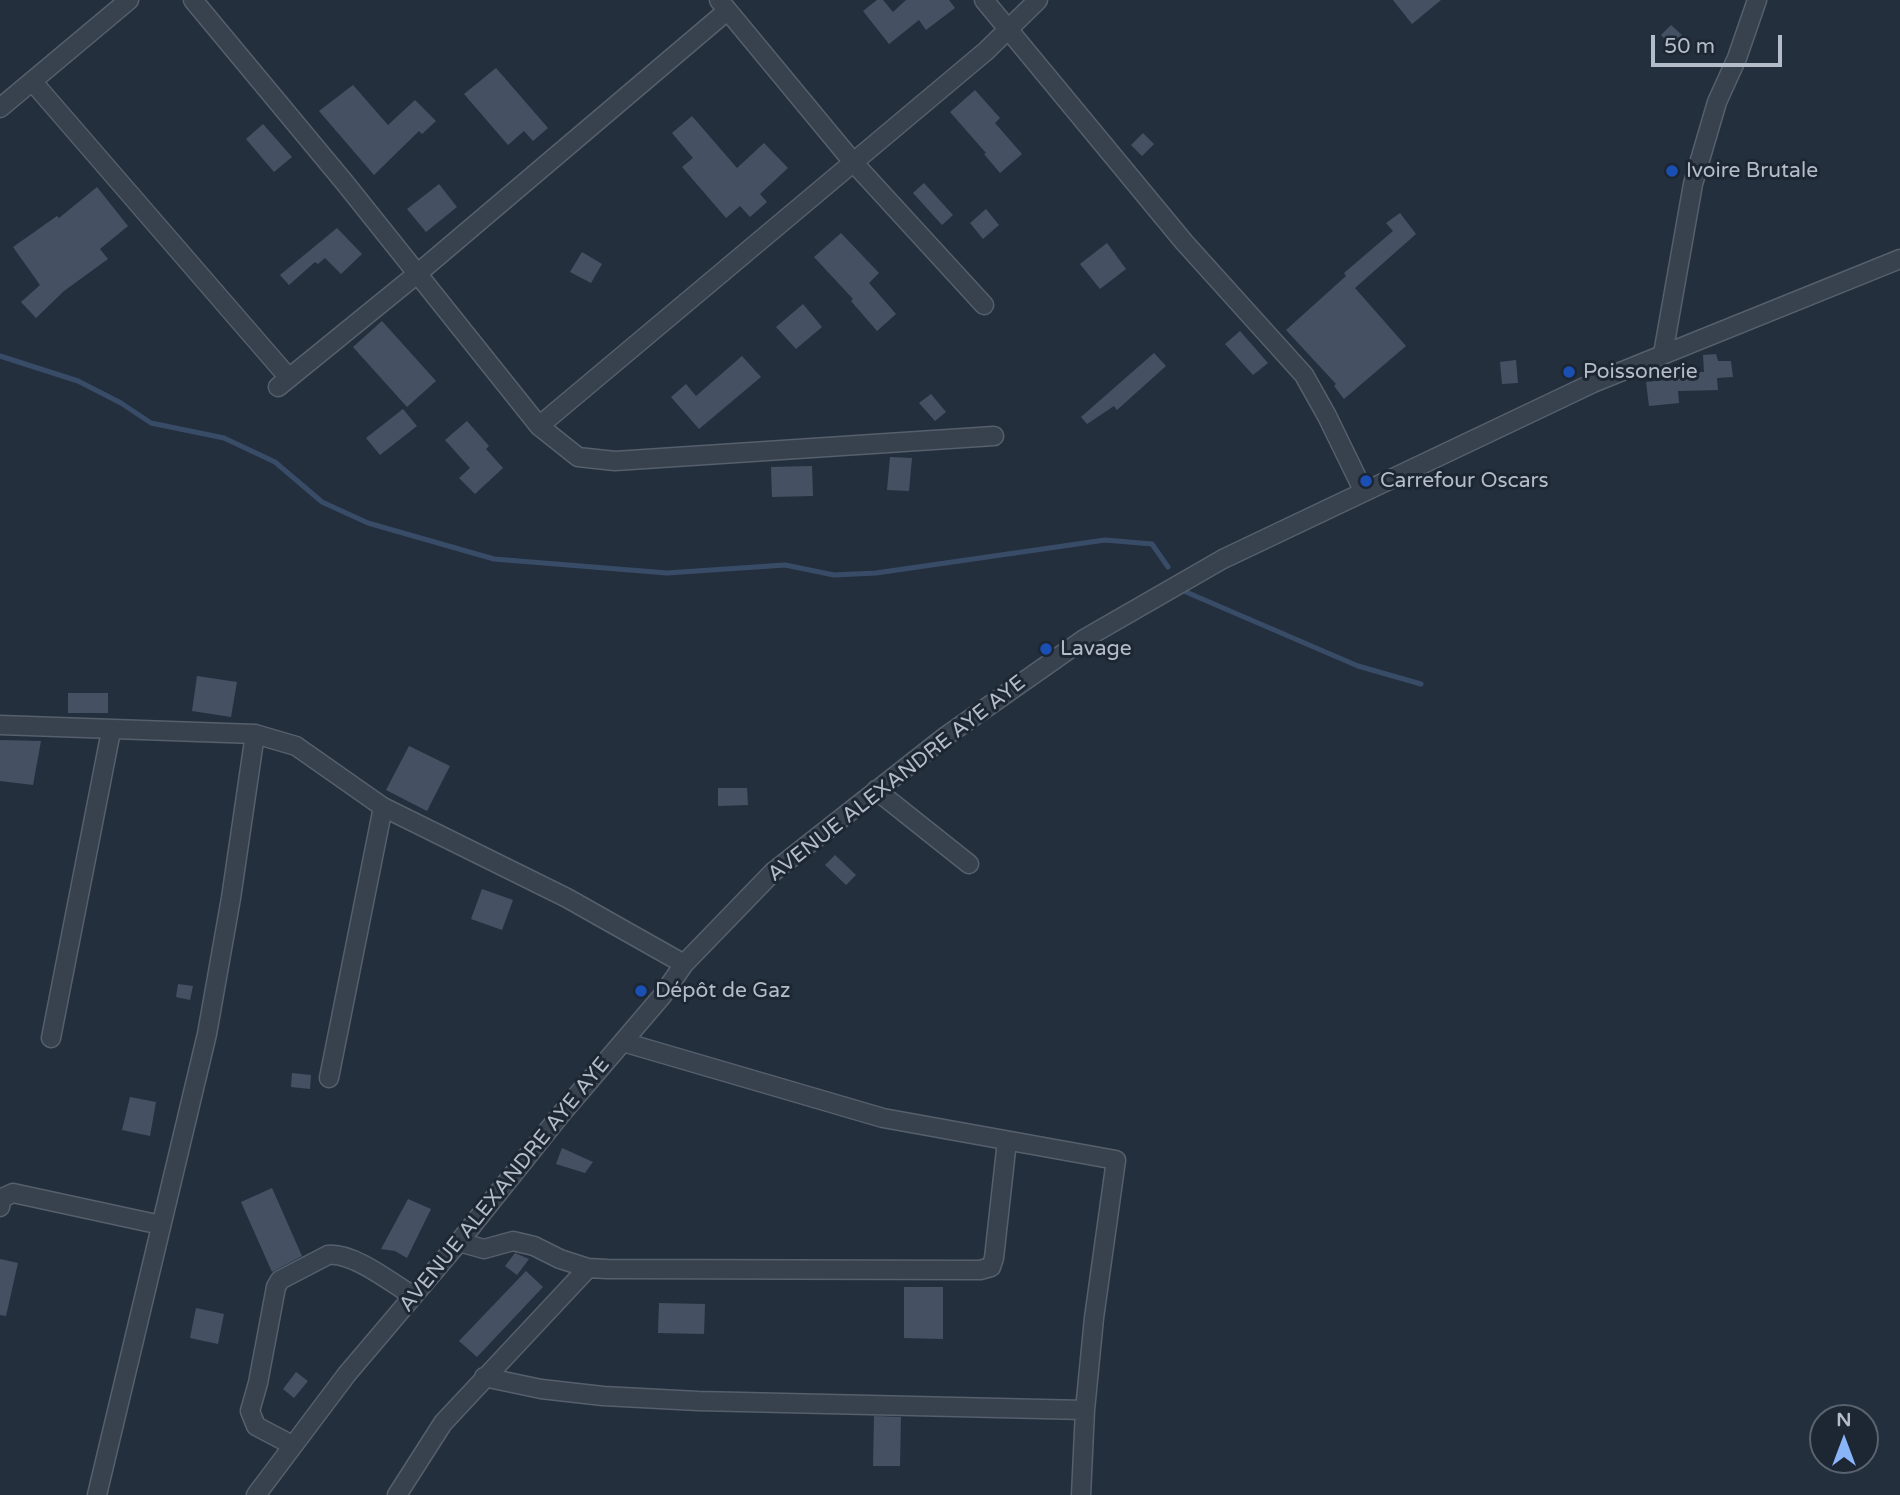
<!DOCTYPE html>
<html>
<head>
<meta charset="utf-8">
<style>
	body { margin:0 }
	#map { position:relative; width:1900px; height:1495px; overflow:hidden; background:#242f3e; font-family:"Varela Round",sans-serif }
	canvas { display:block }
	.north { position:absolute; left:1809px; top:1404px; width:70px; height:70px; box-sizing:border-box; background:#1d2633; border:2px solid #59626f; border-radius:50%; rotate:0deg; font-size:19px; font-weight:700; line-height:28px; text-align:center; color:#b4bcc9 }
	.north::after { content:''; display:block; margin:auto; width:24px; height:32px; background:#8ab4f8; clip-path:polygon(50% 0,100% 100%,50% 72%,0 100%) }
	.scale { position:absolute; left:1651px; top:35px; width:131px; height:32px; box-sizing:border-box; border:4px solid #b4bcc9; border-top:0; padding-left:9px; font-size:21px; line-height:24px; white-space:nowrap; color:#b4bcc9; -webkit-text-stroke:5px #1d2633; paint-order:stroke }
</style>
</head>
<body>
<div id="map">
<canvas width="1900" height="1495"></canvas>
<div class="north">N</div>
<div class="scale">50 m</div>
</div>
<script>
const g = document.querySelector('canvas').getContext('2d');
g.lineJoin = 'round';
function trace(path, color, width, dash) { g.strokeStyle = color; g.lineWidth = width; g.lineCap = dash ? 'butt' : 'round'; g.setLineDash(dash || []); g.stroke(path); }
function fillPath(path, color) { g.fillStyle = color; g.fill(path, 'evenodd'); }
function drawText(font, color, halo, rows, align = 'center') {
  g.font = font + ' "Varela Round",sans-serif'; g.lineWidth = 6; g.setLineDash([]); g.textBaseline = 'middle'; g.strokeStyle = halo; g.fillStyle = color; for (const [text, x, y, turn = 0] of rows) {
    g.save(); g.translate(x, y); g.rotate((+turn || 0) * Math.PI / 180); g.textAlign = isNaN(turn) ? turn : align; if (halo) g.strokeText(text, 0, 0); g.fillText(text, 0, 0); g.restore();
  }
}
const stream = new Path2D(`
	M0 356 78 381 121 403 151 423 224 438 275 462 322 502 368 523 494 559 667 573 785 565 834 575 876 573 1105 540 1152 544 1168 567
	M1186 592 1358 666 1421 684`);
const building = new Path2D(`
	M877 0H883L893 12 906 0H949L955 8 926 30 919 20 889 44 863 11Z
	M1393 0H1441L1412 24Z
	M1671 25 1682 35 1671 45 1661 35Z
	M496 68 548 128 533 141 524 131 508 145 464 94Z
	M353 85 388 125 415 100 436 121 422 134 419 131 374 175 319 111Z
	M975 90 1000 118 995 123 1022 154 1000 173 984 154 986 153 950 112Z
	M692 116 737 168 764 143 788 168 760 194 767 202 750 217 740 206 726 218 682 167 693 158 672 133Z
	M263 124 292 157 274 172 246 139Z
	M1143 133 1154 144 1142 156 1131 145Z
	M924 183 953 215 942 225 913 193Z
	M439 184 457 207 426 232 407 209Z
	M97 187 128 226 100 249 108 259 64 291 36 318 21 302 40 285 13 247 57 216 59 218Z
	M986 209 999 225 983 239 970 223Z
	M1400 213 1416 234 1355 288 1406 346 1344 399 1334 386 1336 384 1286 330 1346 276 1344 273 1393 231 1386 223Z
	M337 228 362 254 341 274 325 258 318 264 315 262 289 285 280 275Z
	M841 233 879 273 869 283 896 314 877 331 851 301 853 299 814 257Z
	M1107 243 1126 269 1100 289 1080 264Z
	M582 252 602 264 591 283 570 272Z
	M803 304 822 327 796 349 776 327Z
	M382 321 436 381 407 407 353 347Z
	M1240 331 1268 363 1253 375 1225 344Z
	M1154 353 1166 366 1117 410 1114 406 1087 424 1081 417Z
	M1716 354 1718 361H1731L1733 377 1717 378 1718 390 1678 391 1679 403 1649 406 1646 382 1682 378V372H1704L1703 355Z
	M742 356 761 377 699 429 671 397 686 384 696 396Z
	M1516 360 1518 383 1502 384 1500 362Z
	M931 394 946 412 935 421 919 403Z
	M403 409 417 426 380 455 366 438Z
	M467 421 489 446 486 449 503 468 475 494 459 478 470 468 445 440Z
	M890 457 912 458 909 491 887 490Z
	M812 466 813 496 772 497 771 467Z
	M197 676 237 682 231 717 192 711Z
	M68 693H108V713H68Z
	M0 740 41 741 33 785 0 781Z
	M409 746 450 766 427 811 386 790Z
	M718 788H747L748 805 718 806Z
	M835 855 856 875 846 885 825 865Z
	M482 889 513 900 502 930 471 919Z
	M178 984 193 986 190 1000 176 997Z
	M292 1073 311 1075 310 1089 291 1087Z
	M130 1097 156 1102 150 1136 122 1130Z
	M562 1148 593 1162 585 1173 556 1164Z
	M272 1188 302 1256 272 1272 241 1202Z
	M408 1199 431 1209 407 1258 395 1251 381 1249Z
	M515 1253 529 1259 517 1275 505 1266Z
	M0 1259 18 1263 6 1316 0 1315Z
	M526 1271 543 1287 477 1357 459 1341Z
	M904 1287H943V1339L904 1338Z
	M659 1303 705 1304 704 1334 658 1333Z
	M196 1308 224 1314 218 1344 190 1338Z
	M296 1372 308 1381 294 1398 283 1389Z
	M874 1416 901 1417 900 1466H873Z`);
const minor = new Path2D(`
	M193 0 345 183 539 426 578 457 615 461 994 436
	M719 0 853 162 984 305
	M984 0 1184 242 1304 375 1327 416 1364 492
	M32 81 289 378
	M0 108 129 0
	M1663 354 1693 184 1717 102 1737 58 1757 0
	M278 387 417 274 727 11
	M539 426 986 51 1038 0
	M0 725 255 734 296 746 383 807 567 898 684 964
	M876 790 969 864
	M51 1038 111 731
	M623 1042 883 1118 1116 1160 1094 1318 1085 1410
	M329 1078 383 807
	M0 1207 2 1198 13 1193 161 1225
	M459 1242 484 1249 513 1241 534 1246 560 1259 588 1268 607 1269 980 1270 991 1267 994 1258 1007 1141
	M484 1377 541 1389 603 1396 698 1401 1085 1410 1081 1495
	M292 1445 256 1426 250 1411 258 1383 276 1287 280 1280 328 1255C353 1252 392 1283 413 1296
	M97 1495 207 1034 231 898 255 734
	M256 1495 347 1374 459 1242 562 1113 662 996 684 964 773 872 946 736 1084 639 1223 559 1593 383 1900 259
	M397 1495 443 1423 588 1268`);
const markers = [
	[1672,171,7,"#1a4fb4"],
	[1569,372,7,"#1a4fb4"],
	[1366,481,7,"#1a4fb4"],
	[1046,649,7,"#1a4fb4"],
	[641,991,7,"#1a4fb4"]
];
const poiNames = [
	["Ivoire Brutale",1686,171],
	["Poissonerie",1583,372],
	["Carrefour Oscars",1380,481],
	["Lavage",1060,649],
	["Dépôt de Gaz",655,991]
];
const streetNames = [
	["AVENUE ALEXANDRE AYE AYE",897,779,-38],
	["AVENUE ALEXANDRE AYE AYE",505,1185,-51]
];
trace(stream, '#394c67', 5);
fillPath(building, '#455162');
trace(minor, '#565f6c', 21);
trace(minor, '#38414e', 18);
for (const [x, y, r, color] of markers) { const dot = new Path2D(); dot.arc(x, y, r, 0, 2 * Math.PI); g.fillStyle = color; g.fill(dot); trace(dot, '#1d2633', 2.5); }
drawText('21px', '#b4bcc9', '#1d2633', poiNames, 'left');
drawText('21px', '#b4bcc9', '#1d2633', streetNames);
</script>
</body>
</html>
